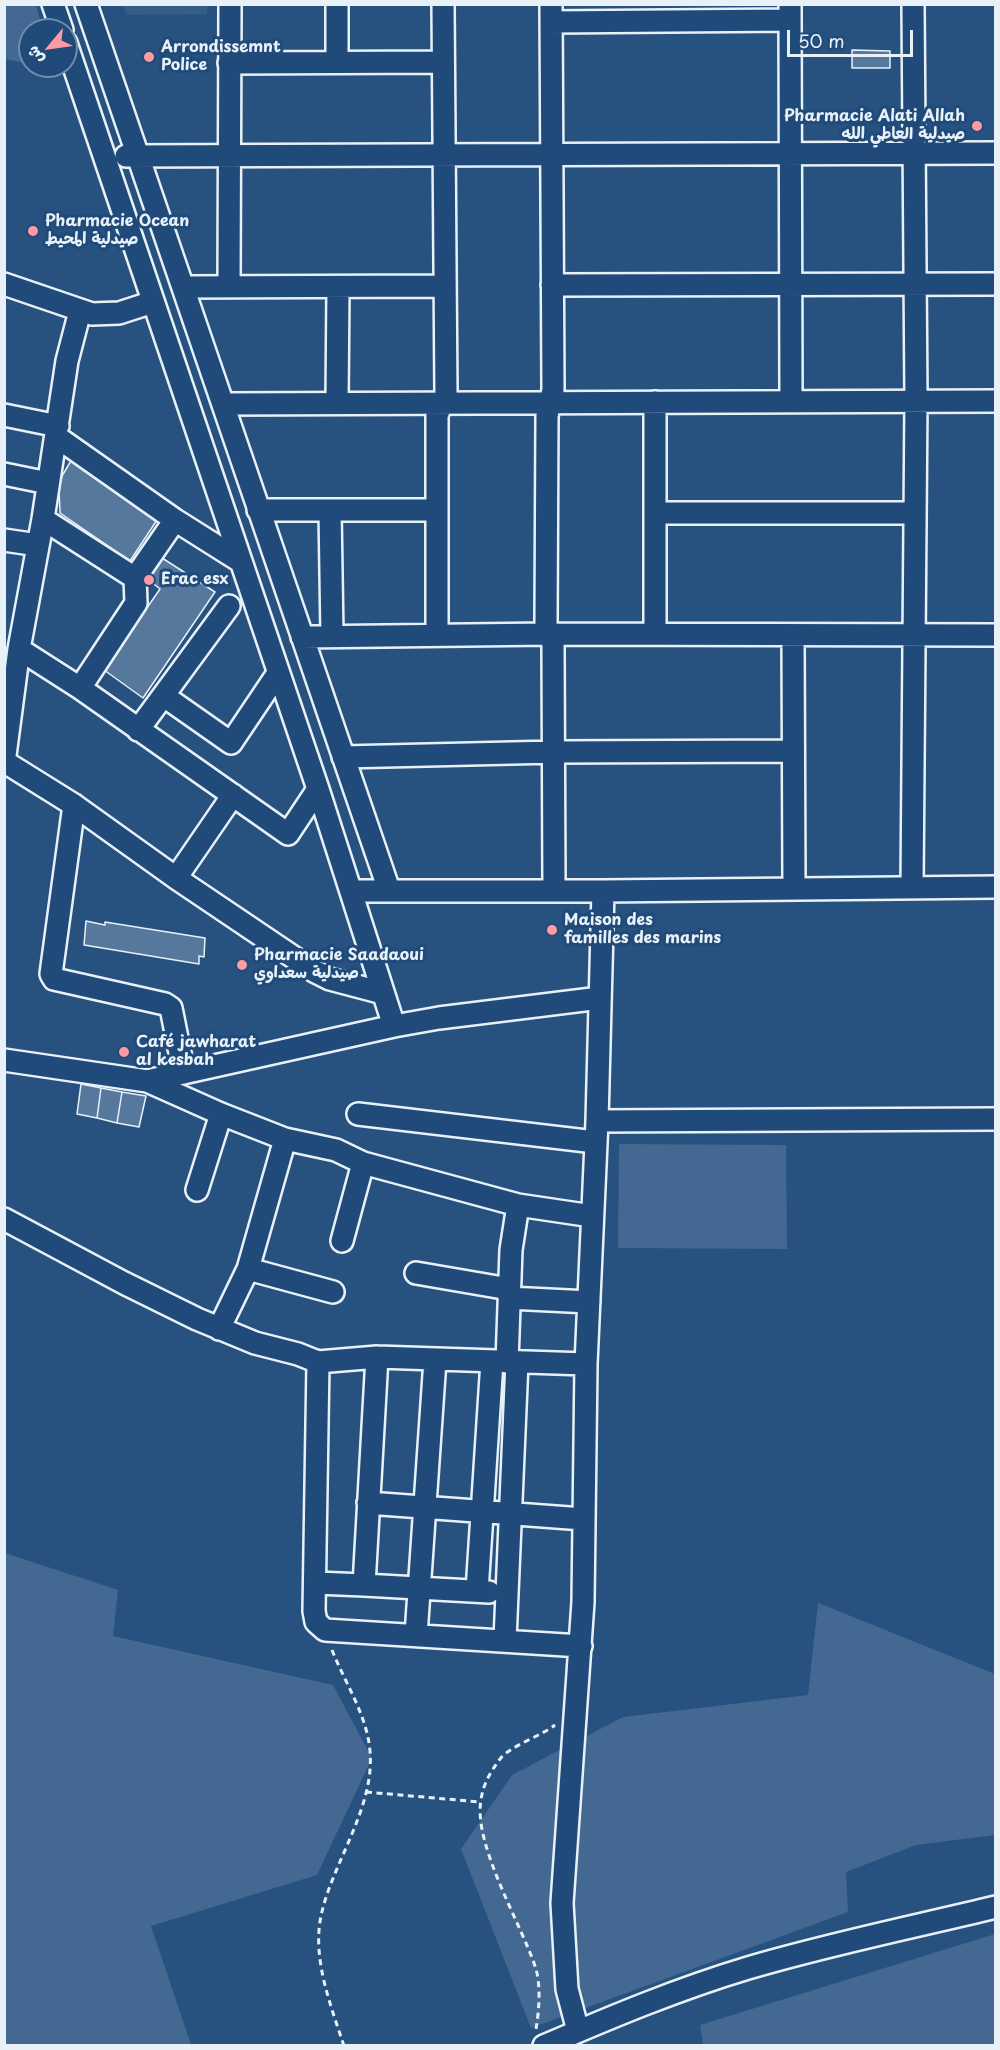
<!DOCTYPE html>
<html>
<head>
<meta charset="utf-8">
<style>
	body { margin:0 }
	#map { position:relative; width:1000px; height:2050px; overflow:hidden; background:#27517f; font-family:"Playpen Sans","Playpen Sans Arabic",sans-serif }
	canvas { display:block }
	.frame { position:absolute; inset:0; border:6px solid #e8f1f8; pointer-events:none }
	.north { position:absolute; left:18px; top:18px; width:60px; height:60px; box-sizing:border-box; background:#1f4a7a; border:2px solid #6f8dac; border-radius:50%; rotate:241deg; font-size:16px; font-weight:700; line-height:24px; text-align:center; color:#e8f1f8 }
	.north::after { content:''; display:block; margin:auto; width:21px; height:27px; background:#ff9aa2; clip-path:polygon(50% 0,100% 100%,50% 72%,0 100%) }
	.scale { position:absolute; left:787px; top:30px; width:126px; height:27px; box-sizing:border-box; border:3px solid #e8f1f8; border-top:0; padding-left:8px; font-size:18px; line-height:21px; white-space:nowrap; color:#e8f1f8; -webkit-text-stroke:4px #1f4a7a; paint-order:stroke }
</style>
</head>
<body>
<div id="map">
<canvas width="1000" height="2050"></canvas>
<div class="frame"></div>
<div class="north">ش</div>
<div class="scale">50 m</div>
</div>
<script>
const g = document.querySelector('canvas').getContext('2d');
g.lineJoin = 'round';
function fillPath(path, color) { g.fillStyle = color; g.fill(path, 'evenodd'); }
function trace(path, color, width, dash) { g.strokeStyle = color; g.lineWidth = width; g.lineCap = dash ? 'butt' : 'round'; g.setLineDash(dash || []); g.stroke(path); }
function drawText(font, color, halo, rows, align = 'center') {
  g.font = font + ' "Playpen Sans","Playpen Sans Arabic",sans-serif'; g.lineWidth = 6; g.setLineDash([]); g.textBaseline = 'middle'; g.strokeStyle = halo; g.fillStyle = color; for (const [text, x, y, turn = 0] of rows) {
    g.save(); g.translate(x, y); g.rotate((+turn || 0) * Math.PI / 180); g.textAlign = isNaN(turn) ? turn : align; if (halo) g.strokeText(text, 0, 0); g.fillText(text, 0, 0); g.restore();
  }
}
const built = new Path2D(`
	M123 5H207V14L127 15Z`);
const green = new Path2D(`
	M4 5H36L43 30H30V64L5 59Z
	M619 1144 786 1145 787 1249 618 1248Z
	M5 1553 118 1590 113 1636 333 1685 372 1758 317 1875 151 1926 191 2045H5Z
	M818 1603 995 1674V1835L916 1845 846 1872 848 1912 531 2028 461 1849 512 1775 623 1717 808 1695Z
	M995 1934V2045H703L700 2025Z`);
const building = new Path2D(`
	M852 50 890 51V68H852Z
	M72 459 157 520 130 561 60 513 59 488 62 476Z
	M159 556 215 592 143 698 104 670 160 589 145 577Z
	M86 921 105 925V922L205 938 204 957 199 956V964L84 945Z
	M81 1084 101 1088 97 1118 77 1114Z
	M101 1088 122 1092 117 1123 97 1118Z
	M122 1092 146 1096 139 1127 117 1123Z`);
const path = new Path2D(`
	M332 1650C345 1683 367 1715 370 1751 375 1808 332 1863 321 1916 312 1959 331 2006 344 2046
	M366 1792 480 1802
	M536 2029C539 2011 541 1987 536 1969 522 1925 473 1845 481 1800 483 1784 491 1771 500 1759 510 1746 541 1736 555 1725`);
const minor = new Path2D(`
	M53 4 62 30
	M86 4 389 890
	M551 4 553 390 547 416 546 625 553 644 554 891
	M790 4 791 401
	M551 22 790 20
	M66 43 318 789 394 1026
	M337 62V4
	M229 63 442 62
	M126 156 996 153
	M4 284 92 314 119 313 153 302
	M552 285 996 284
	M229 286 230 4
	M183 287 444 286
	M655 402V634
	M337 403 338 287
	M223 404 996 401
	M4 415 58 426
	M57 437 175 520 240 561
	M4 474 48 483
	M258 510H436
	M330 510 332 636
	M655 513H914
	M43 519 135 578
	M4 540 38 545
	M437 635V415L446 395 443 4
	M793 635 794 888
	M302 637 549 634 996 635
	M19 649 80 688 288 834 318 789
	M80 688 136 603 135 578 175 520
	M164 696 231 743 278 673
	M138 730 229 606
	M343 757 554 752 793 751
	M5 762 74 805 176 878 314 971 330 979 383 993
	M4 763 19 649 43 519 67 361 80 311
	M74 805 51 974 54 979 165 1004 171 1008 184 1073
	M176 878 233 795
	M912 888 916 400 913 4
	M351 891H603L996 887
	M4 1060 147 1081 394 1026 439 1018 600 998
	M147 1081 221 1114 285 1139 336 1150 363 1163 518 1205 592 1216
	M358 1114 595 1142
	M597 1121 996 1119
	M197 1190 221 1114
	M4 1219 124 1283 197 1319 255 1343 298 1354 318 1362 377 1357 586 1364
	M342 1241 363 1163
	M248 1269 333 1292
	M416 1273 509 1289
	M509 1298 589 1302
	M219 1329 248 1269 285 1139
	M318 1362 314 1611 316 1622 325 1630 581 1646
	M507 1362 511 1250 518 1205
	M368 1503 583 1519
	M316 1583 364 1585 377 1357
	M364 1585 489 1592
	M477 1591 492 1361
	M416 1635 435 1360
	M505 1640 517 1362
	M578 2031 567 1989 562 1903 583 1602 586 1364 597 1121 603 891
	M544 2046C611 2017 678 1989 748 1968 829 1944 913 1927 996 1907`);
const markers = [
	[149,57,6,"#ff9aa2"],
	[977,126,6,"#ff9aa2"],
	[33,231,6,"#ff9aa2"],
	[149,580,6,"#ff9aa2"],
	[552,930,6,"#ff9aa2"],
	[242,965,6,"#ff9aa2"],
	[124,1052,6,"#ff9aa2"]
];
const poiNames = [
	["Arrondissemnt",161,48],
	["Police",161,66],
	["Pharmacie Alati Allah",965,117,"right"],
	["صيدلية العاطي الله",965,135,"right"],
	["Pharmacie Ocean",45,222],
	["صيدلية المحيط",45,240],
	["Erac esx",161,580],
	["Maison des",564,921],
	["familles des marins",564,939],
	["Pharmacie Saadaoui",254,956],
	["صيدلية سعداوي",254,974],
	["Café jawharat",136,1043],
	["al kesbah",136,1061]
];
fillPath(built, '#355d88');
fillPath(green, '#436891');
fillPath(building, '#57789d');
trace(building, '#e8f1f8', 1.5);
trace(minor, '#e8f1f8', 26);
trace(path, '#e8f1f8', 3, [6, 4.5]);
trace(minor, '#1f4a7a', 21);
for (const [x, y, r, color] of markers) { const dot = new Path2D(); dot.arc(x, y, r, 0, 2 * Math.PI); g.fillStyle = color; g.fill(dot); trace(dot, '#1f4a7a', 2); }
drawText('bold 16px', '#e8f1f8', '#1f4a7a', poiNames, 'left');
</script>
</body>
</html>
